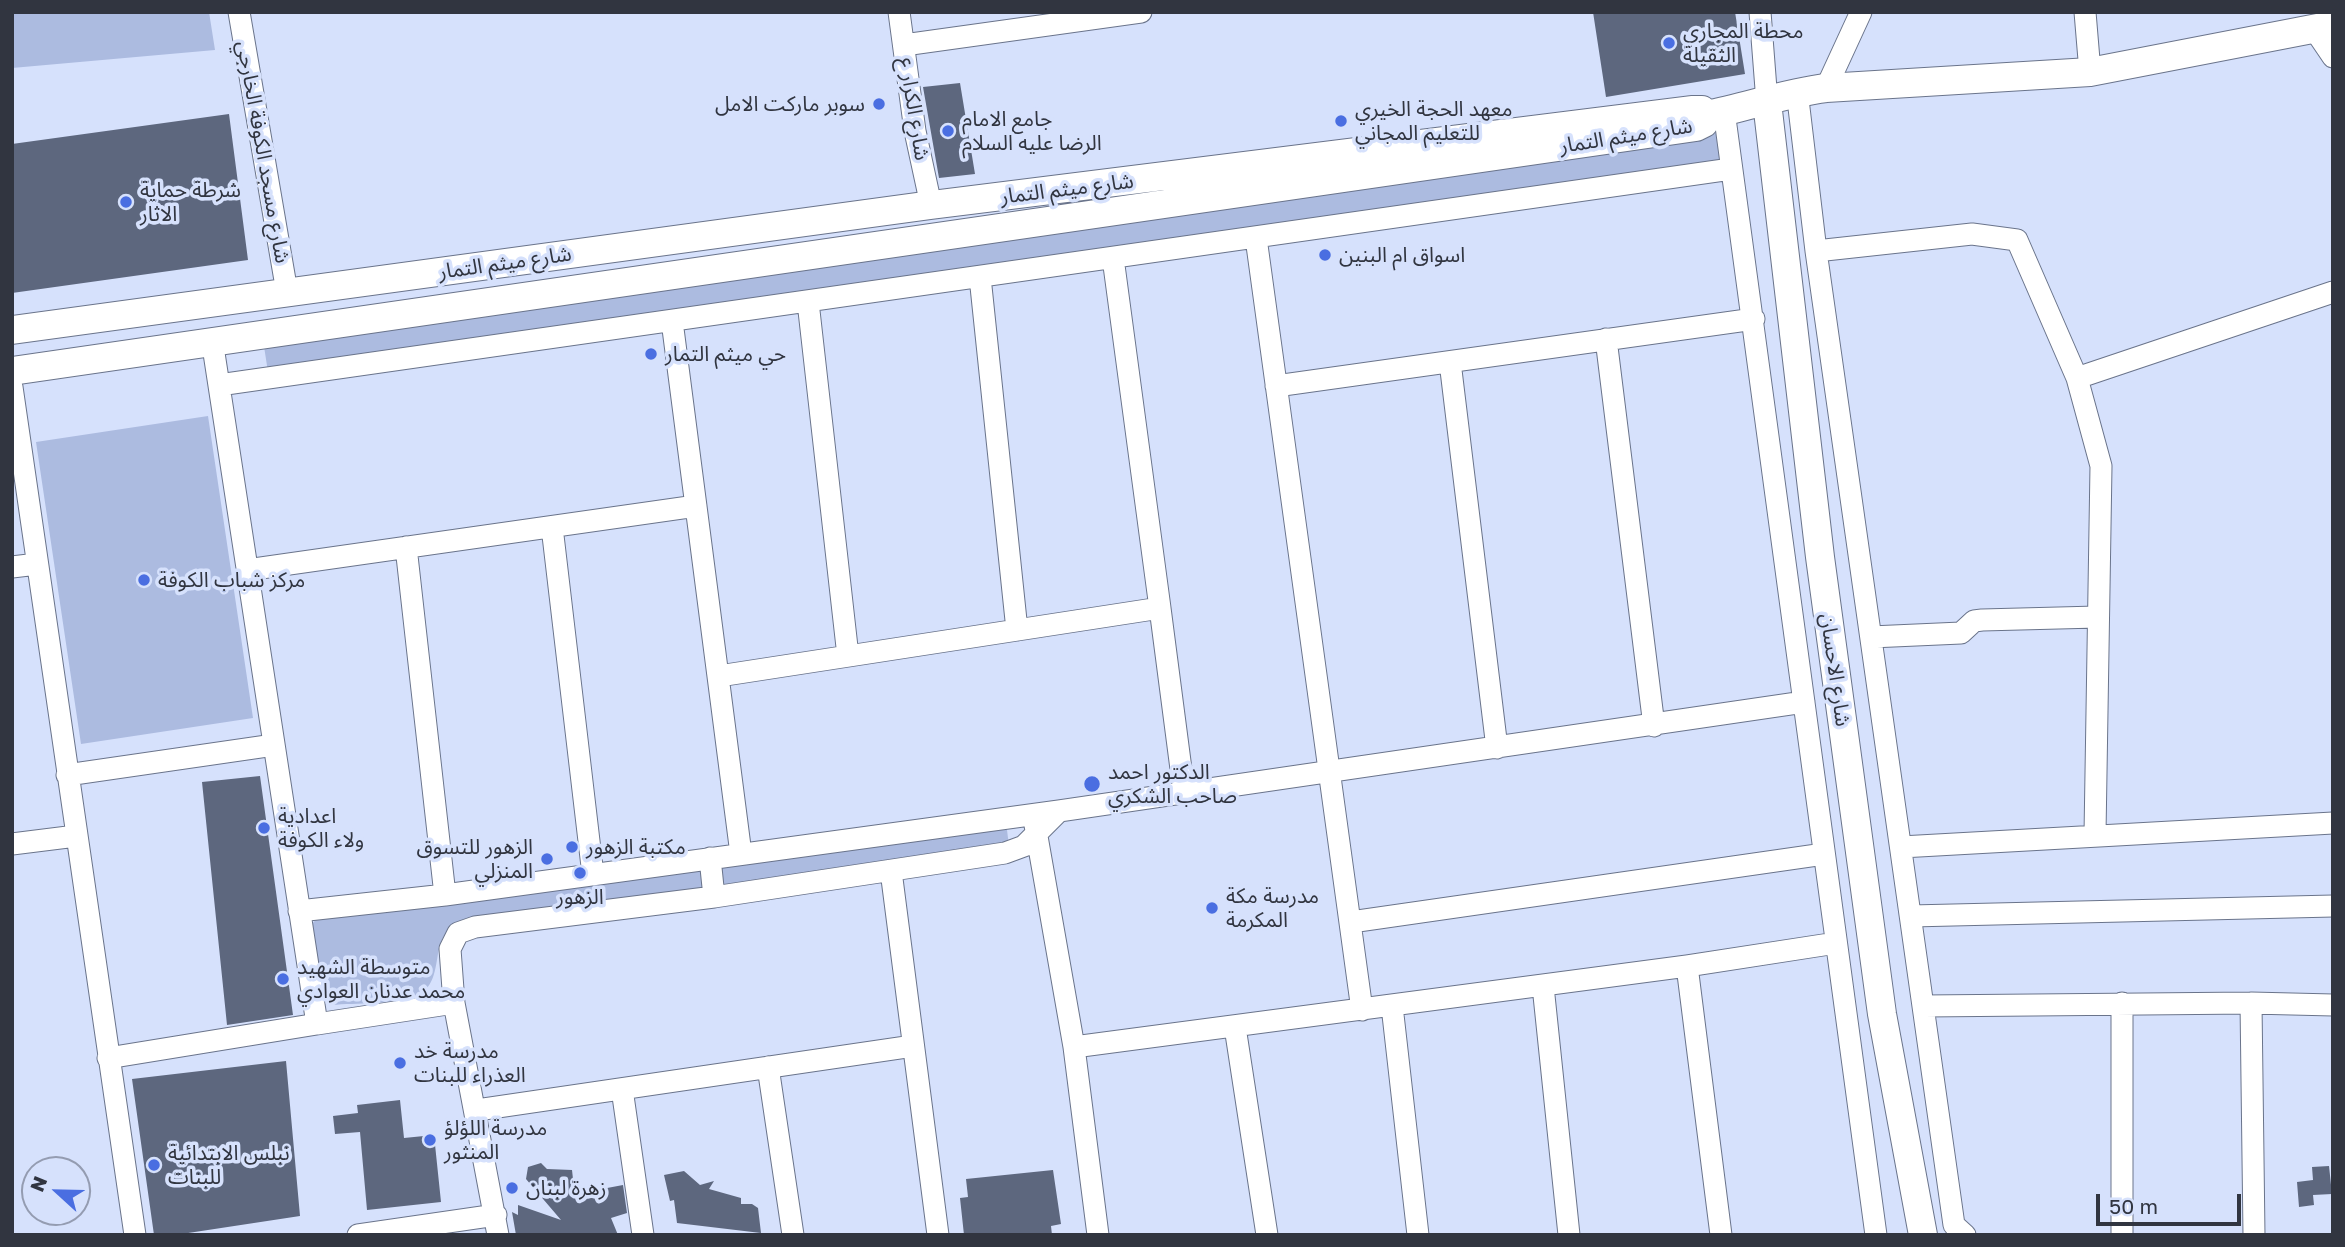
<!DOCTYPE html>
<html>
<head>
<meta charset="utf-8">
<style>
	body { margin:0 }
	#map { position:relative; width:2345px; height:1247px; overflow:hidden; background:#d6e1fc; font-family:"Golos Text",sans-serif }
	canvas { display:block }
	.frame { position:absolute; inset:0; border:14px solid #313540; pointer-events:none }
	.north { position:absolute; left:21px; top:1156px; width:70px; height:70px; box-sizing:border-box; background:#d6e1fc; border:2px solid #949cb1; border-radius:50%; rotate:292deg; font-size:19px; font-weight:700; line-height:28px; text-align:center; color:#313540 }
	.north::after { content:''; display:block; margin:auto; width:24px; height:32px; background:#4a6ee1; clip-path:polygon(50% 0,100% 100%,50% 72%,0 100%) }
	.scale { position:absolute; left:2096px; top:1194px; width:145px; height:32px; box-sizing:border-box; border:4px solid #313540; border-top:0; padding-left:9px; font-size:21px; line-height:24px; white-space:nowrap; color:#313540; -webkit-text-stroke:5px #d6e1fc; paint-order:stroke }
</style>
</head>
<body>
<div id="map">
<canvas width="2345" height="1247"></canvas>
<div class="frame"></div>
<div class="north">N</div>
<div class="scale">50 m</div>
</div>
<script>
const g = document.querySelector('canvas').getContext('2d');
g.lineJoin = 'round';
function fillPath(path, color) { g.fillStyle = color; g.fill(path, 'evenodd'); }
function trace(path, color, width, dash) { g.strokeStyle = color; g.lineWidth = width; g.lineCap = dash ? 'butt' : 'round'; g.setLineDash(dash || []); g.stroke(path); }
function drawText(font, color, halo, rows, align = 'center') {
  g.font = font + ' "Golos Text","Noto Sans Arabic",sans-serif'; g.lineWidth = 7; g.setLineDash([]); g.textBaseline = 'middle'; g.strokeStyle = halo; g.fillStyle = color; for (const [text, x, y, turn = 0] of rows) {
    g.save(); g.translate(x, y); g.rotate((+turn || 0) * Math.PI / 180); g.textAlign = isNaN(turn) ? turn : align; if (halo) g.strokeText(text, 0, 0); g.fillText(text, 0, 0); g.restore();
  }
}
const green = new Path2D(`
	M12 12H209L215 50 12 68Z
	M1717 133 1721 165 268 372 263 340Z
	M208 416 253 718 81 744 36 442Z
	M1006 822 1009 846 722 889 719 865Z
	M700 866 703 893 453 927C428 942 447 984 415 996 395 1004 355 1003 332 1005L324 1001 312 924 319 916Z`);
const building = new Path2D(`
	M1593 12H1735L1745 74 1606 97Z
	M960 83 975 174 939 178 923 87Z
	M229 114 248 260 12 293V144Z
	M260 776 293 1015 227 1025 202 782Z
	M286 1061 300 1216 175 1235H154L132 1079Z
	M400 1100 404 1138 434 1135 441 1202 367 1210 360 1132 335 1134 333 1116 358 1113 357 1105Z
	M541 1163 547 1169 572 1170 574 1188 586 1186V1192L623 1185 627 1213 611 1218 618 1235H516L512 1212 518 1215V1205L561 1220 526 1179 528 1167Z
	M2329 1166 2332 1194 2313 1195 2314 1205 2299 1207 2297 1182 2313 1180 2312 1167Z
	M1053 1170 1061 1224 1051 1226 1052 1235H964L960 1198 968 1197 966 1179Z
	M684 1171 700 1185 714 1181 709 1189 741 1198V1204H752L758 1208 761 1233 677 1223 674 1200 670 1201 664 1175Z`);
const minor = new Path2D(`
	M239 12 287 292
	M899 12 915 131 931 205
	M1760 12 1767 102
	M2085 12 2090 72
	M2314 29 2333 57
	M904 45 1141 12
	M1826 88 1861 12
	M1797 91 1816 251 1954 1225 1965 1235
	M1724 111 1876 1235
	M1256 238 1362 1010
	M1816 251 1972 234 2017 240 2077 378 2101 466 2095 834
	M1113 258 1160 608
	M980 277 1017 630
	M808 302 848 656
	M672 321 741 854
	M1606 339 1654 726
	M212 340 317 1024 454 1003
	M1450 362 1497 748
	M2077 378 2333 292
	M219 385 1731 169
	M1276 386 1754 319
	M12 387 135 1235
	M552 527 593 875
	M406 547 445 895
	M12 567 37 564
	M247 570 696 506
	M1871 637 1961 633 1974 621 1982 620 2097 617
	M719 676 1160 608 1184 792
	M67 775 274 745
	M1035 825 1074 1047 1098 1235
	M12 844 76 836
	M1901 847 2333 823
	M710 858 714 897
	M891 871 938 1235
	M299 911 445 895 1059 811 1804 702
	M1911 916 2333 906
	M1351 922 1824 854
	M1687 966 1721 1235
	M1543 986 1569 1235
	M2122 1003V1235
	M2251 1003 2254 1235
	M1392 1006 1418 1235
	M1924 1006 2251 1003 2333 1005
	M1235 1027 1267 1235
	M1074 1047 1687 966 1836 943
	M108 1058 317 1024
	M768 1067 793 1235
	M622 1089 643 1235
	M477 1110 913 1046
	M358 1235 496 1215
	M498 1235 454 1003 450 949 458 933 475 927 714 897 1005 853 1024 846 1059 811`);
const tertiary = new Path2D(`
	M1767 102 1820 557 1882 1014 1923 1235
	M1707 115C1747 107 1786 93 1826 88L2090 72 2333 25
	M12 330 931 205 1693 110H1702L1707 115 1704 123 1696 127 12 371`);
const markers = [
	[1669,43,7,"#4a6ee1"],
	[879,104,7,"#4a6ee1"],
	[1341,121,7,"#4a6ee1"],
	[948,131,7,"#4a6ee1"],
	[126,202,7,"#4a6ee1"],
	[1325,255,7,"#4a6ee1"],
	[651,354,7,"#4a6ee1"],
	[144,580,7,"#4a6ee1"],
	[1092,784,9,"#4a6ee1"],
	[264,828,7,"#4a6ee1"],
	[572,847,7,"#4a6ee1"],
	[547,859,7,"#4a6ee1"],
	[580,873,7,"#4a6ee1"],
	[1212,908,7,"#4a6ee1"],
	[283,979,7,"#4a6ee1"],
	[400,1063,7,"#4a6ee1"],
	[430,1140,7,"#4a6ee1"],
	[154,1165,7,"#4a6ee1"],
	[512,1188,7,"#4a6ee1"]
];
const poiNames = [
	["محطة المجاري",1683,31],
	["الثقيلة",1683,55],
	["سوبر ماركت الامل",865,104,"right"],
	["معهد الحجة الخيري",1355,109],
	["للتعليم المجاني",1355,133],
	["جامع الامام",962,119],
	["الرضا عليه السلام",962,143],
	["شرطة حماية",140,190],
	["الاثار",140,214],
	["اسواق ام البنين",1339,255],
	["حي ميثم التمار",665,354],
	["مركز شباب الكوفة",158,580],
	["الدكتور احمد",1108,772],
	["صاحب الشكري",1108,796],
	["اعدادية",278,816],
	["ولاء الكوفة",278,840],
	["الزهور للتسوق",533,847,"right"],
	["المنزلي",533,871,"right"],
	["مكتبة الزهور",586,847],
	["مدرسة مكة",1226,896],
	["المكرمة",1226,920],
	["الزهور",580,897,"center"],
	["متوسطة الشهيد",297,967],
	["محمد عدنان العوادي",297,991],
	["مدرسة خد",414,1051],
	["العذراء للبنات",414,1075],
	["مدرسة اللؤلؤ",444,1128],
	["المنثور",444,1152],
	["نبلس الابتدائية",168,1153],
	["للبنات",168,1177],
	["زهرة لبنان",526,1188]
];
const streetNames = [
	["شارع الكرار ع",914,109,81],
	["شارع ميثم التمار",1626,136,-9],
	["شارع مسجد الكوفة الخارجي",263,152,80],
	["شارع ميثم التمار",1067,189,-7],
	["شارع ميثم التمار",505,263,-8],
	["شارع الاحسان",1835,670,82]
];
fillPath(green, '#acbbe0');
fillPath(building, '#5d677e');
trace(minor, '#6a748b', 23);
trace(tertiary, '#6a748b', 30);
trace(minor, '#fff', 21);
trace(tertiary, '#fff', 28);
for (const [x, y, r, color] of markers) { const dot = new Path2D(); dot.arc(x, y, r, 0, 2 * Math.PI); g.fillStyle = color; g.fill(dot); trace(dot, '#d6e1fc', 2.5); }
drawText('21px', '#313540', '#d6e1fc', poiNames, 'left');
drawText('21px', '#313540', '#d6e1fc', streetNames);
</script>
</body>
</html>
